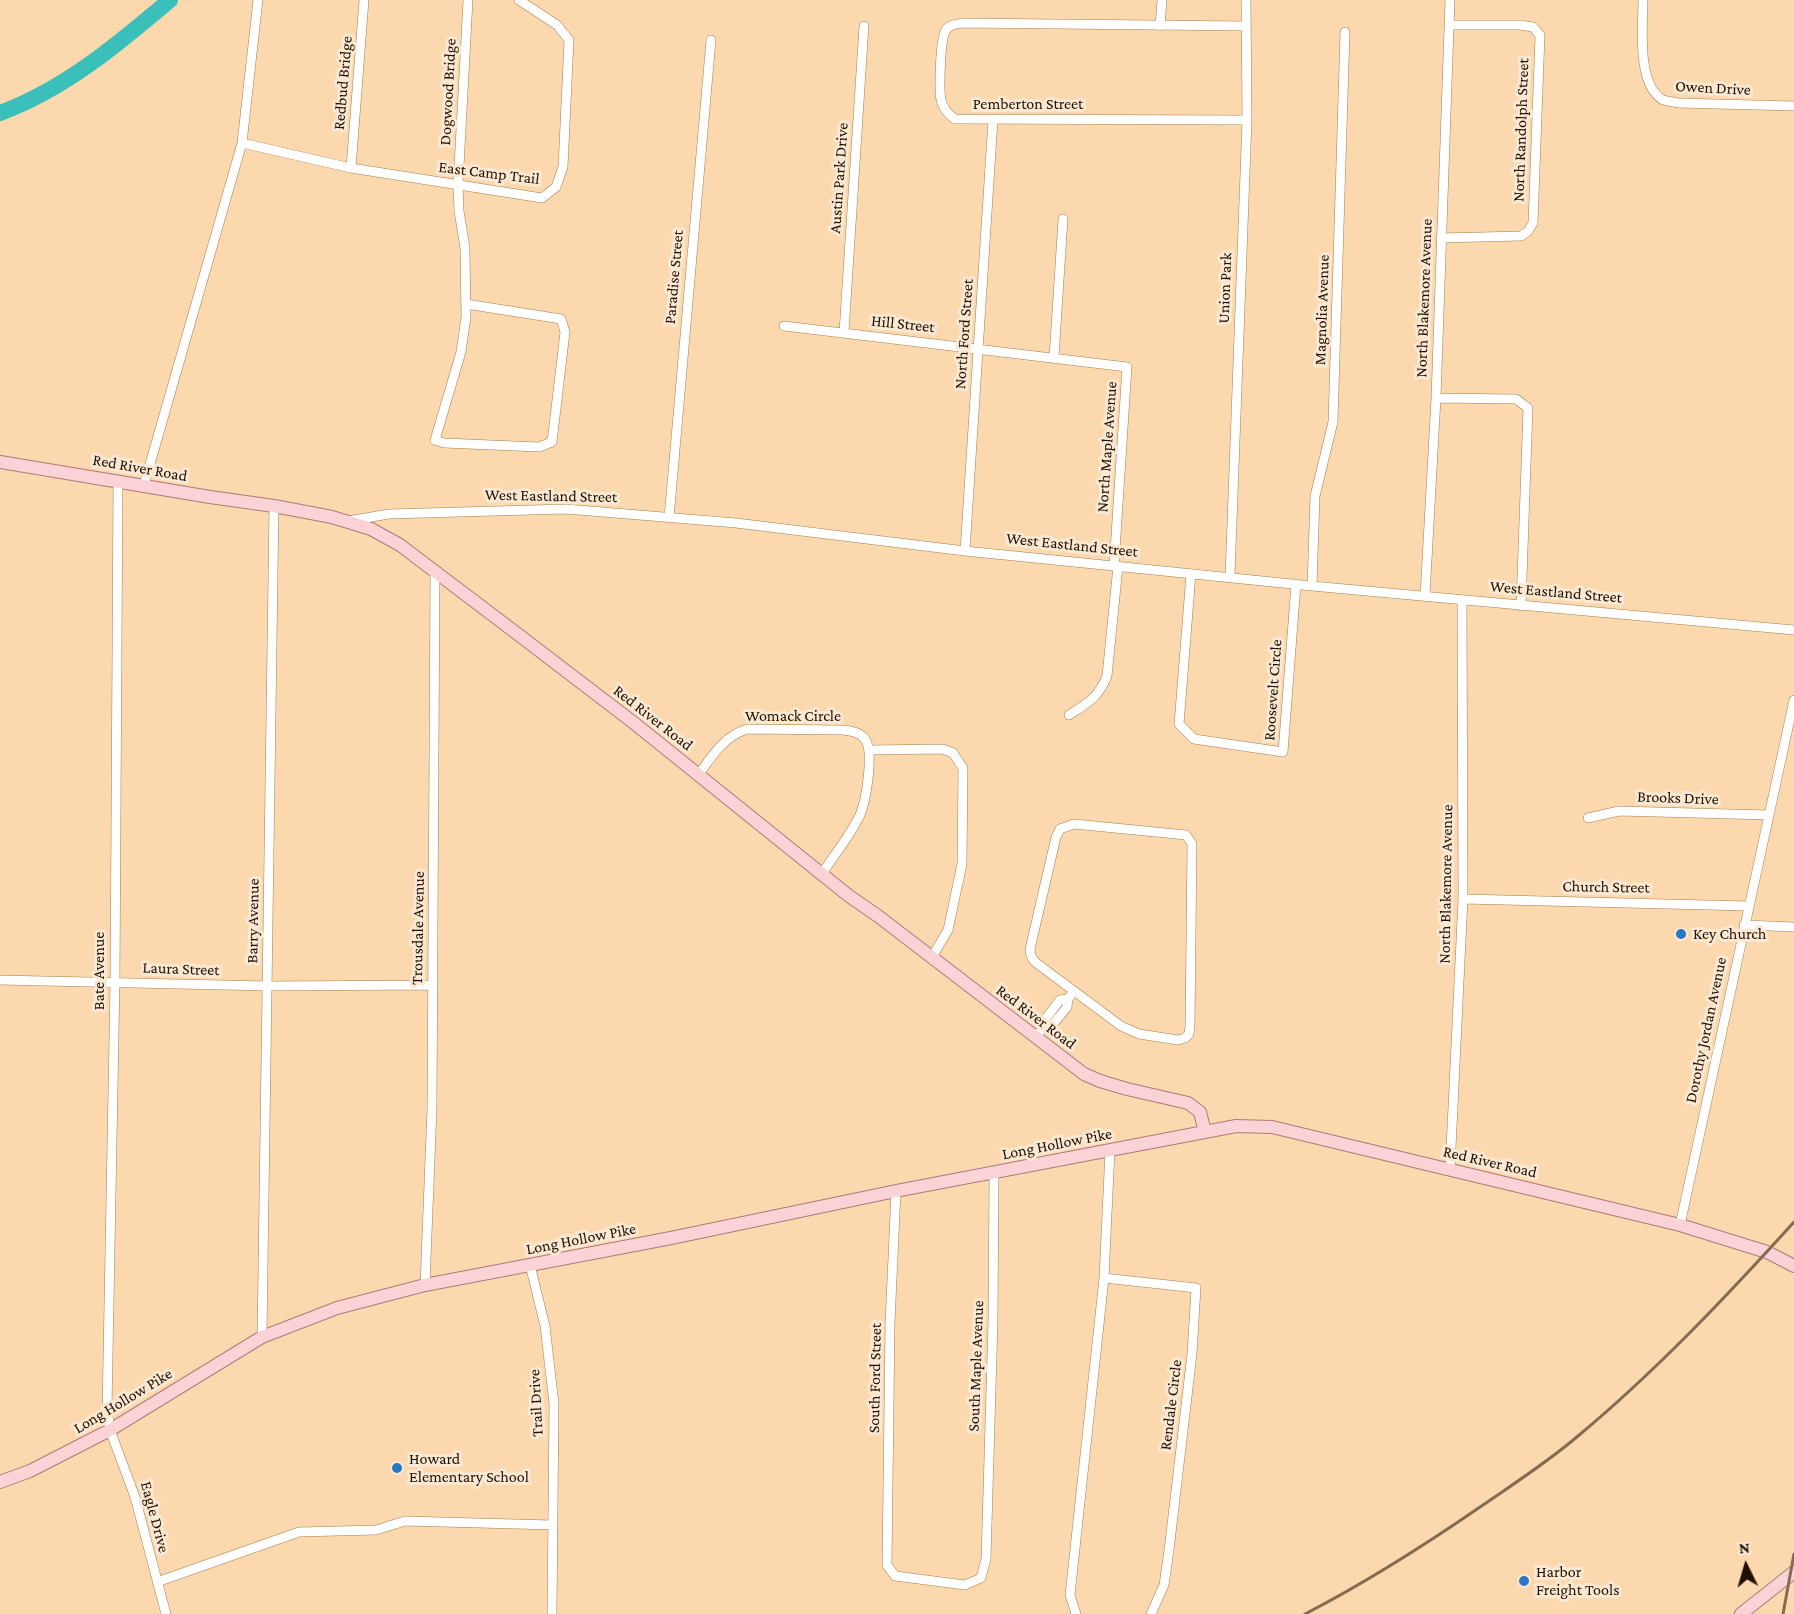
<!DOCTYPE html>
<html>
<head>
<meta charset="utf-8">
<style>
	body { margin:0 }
	#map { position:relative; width:1794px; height:1614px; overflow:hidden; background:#fbd8ad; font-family:"Crimson Pro",serif }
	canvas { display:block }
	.north { position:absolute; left:1716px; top:1536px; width:60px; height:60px; -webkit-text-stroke:4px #fae8d3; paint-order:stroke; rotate:355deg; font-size:16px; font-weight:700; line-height:24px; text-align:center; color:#1f1000 }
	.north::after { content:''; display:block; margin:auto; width:21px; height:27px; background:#1f1000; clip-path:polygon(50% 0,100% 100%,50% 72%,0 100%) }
</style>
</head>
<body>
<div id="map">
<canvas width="1794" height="1614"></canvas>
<div class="north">N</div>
</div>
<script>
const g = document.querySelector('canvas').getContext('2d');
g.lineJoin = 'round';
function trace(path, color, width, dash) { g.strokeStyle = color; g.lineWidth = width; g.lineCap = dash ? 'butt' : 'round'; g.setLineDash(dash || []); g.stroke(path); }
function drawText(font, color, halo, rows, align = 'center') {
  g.font = font + ' "Crimson Pro",serif'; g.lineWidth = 6; g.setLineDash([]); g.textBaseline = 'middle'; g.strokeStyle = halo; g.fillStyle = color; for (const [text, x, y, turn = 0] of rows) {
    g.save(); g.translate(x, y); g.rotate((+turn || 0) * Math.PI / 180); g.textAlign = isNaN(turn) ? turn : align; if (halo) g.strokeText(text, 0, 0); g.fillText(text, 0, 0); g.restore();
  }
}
const river = new Path2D(`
	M0 113C65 89 118 44 170 0`);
const minor = new Path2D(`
	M1643 0C1643 26 1636 84 1663 100 1667 101 1674 102 1678 103L1794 106
	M1160 26 1162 0
	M1246 26 963 23C957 24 950 24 946 30 940 38 939 89 941 100 943 109 948 114 955 119L1247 120
	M242 143 351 168 542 198 556 187 563 167 569 40 557 25 519 0
	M351 168 364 0
	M1441 238 1521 236 1528 231 1533 223 1540 35 1533 27 1520 25H1450
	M466 304 561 319 565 332 552 442 539 447 444 443 435 440 461 352 466 317 465 248 459 211 458 185 468 0
	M784 326 1127 367 1114 566
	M844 332 864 26
	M1054 357 1063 219
	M1436 398 1516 399 1528 408 1521 606
	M118 481 115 982 107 1410 110 1430 135 1497 166 1614
	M144 485 242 143 258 0
	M669 518 711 40
	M348 521 389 514 566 509 736 523 965 551 1312 586 1794 630
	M965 551 993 120
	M1191 574 1179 724 1194 739 1283 752 1296 584
	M1230 576 1247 120 1246 0
	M1312 586 1315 496 1333 422 1345 32
	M1425 596 1436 398 1450 0
	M1069 715C1088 703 1098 698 1107 676L1118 566
	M870 750 943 749 953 753 963 768 962 864 948 930 932 957
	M698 775C713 755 723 737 747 729L843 730C851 731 859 732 864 738 875 749 866 801 860 815 850 836 834 855 822 874
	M1588 818 1619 811 1768 815
	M1074 824 1186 835 1192 844 1190 1026 1189 1034 1185 1038 1178 1040 1139 1034 1121 1026 1035 962 1031 956 1030 949 1056 837 1060 829Z
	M1463 899 1748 906
	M1744 925 1794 927
	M0 980 267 986 433 985
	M1043 1028H1050L1067 1007 1068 999 1071 995
	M1035 1038 1043 1028V1022L1060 1000 1068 999
	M1450 1169 1463 899 1462 600
	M896 1191 890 1323 887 1565 895 1576 965 1585 981 1578 986 1559 993 1321 994 1174
	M1680 1225 1794 700
	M530 1265 545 1326 554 1404 552 1614
	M1104 1278 1110 1150
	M425 1285 432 1108 435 572
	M262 1337 274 506
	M157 1582 299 1532 376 1530 405 1521 552 1525
	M1076 1614 1070 1595 1104 1278 1196 1288 1192 1354 1169 1550 1164 1585 1151 1614`);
const major = new Path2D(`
	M0 462 210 497 274 506 332 517 371 529 400 545 511 629 634 723 849 896 878 916 1084 1074 1100 1081 1127 1089 1188 1103 1200 1112 1205 1132
	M0 1482 30 1471 110 1430 262 1337 337 1308 425 1285 671 1238 896 1191 1236 1126 1272 1127 1680 1225 1767 1252 1794 1266
	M1741 1614 1794 1572`);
const rail = new Path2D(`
	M1305 1614C1367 1582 1425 1545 1483 1505 1515 1483 1549 1461 1578 1436 1656 1371 1726 1297 1794 1222
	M1783 1614 1794 1554`);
const markers = [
	[1681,934,6,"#2878c7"],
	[397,1468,6,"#2878c7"],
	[1524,1581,6,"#2878c7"]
];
const streetNames = [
	["Redbud Bridge",343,83,-85],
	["Owen Drive",1713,88,3],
	["Dogwood Bridge",448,92,-87],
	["Pemberton Street",1028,104],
	["North Randolph Street",1521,130,-88],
	["East Camp Trail",489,173,7],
	["Austin Park Drive",839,178,-86],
	["Paradise Street",674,277,-85],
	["Union Park",1225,288,-88],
	["North Blakemore Avenue",1424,298,-88],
	["Magnolia Avenue",1322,310,-88],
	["Hill Street",903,324,6],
	["North Ford Street",964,334,-86],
	["North Maple Avenue",1107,447,-86],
	["Red River Road",140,468,10],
	["West Eastland Street",551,496,1],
	["West Eastland Street",1072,545,6],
	["West Eastland Street",1556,592,5],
	["Roosevelt Circle",1273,690,-86],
	["Womack Circle",793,716],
	["Red River Road",653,718,38],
	["Brooks Drive",1678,798,2],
	["North Blakemore Avenue",1446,884,-89],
	["Church Street",1606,887,1],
	["Barry Avenue",253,921,-89],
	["Trousdale Avenue",418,928,-89],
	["Laura Street",181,969,2],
	["Bate Avenue",99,971,-90],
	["Red River Road",1036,1017,37],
	["Dorothy Jordan Avenue",1706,1030,-78],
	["Long Hollow Pike",1057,1144,-11],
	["Red River Road",1490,1162,13],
	["Long Hollow Pike",581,1239,-11],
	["South Maple Avenue",976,1366,-88],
	["South Ford Street",875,1378,-89],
	["Long Hollow Pike",123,1401,-31],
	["Trail Drive",536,1403,-93],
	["Rendale Circle",1171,1405,-83],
	["Eagle Drive",155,1517,75]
];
const poiNames = [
	["Key Church",1693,934],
	["Howard",409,1459],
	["Elementary School",409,1477],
	["Harbor",1536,1572],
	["Freight Tools",1536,1590]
];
trace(river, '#3bbfba', 16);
trace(minor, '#a77e4a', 10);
trace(major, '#ad7b7a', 14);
trace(minor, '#fff', 9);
trace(major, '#fbd2d6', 12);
trace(rail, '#856c50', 3);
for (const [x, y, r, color] of markers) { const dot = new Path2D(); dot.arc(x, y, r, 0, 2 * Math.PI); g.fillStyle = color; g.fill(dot); trace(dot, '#fae8d3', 2); }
drawText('16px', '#1f1000', '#fae8d3', streetNames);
drawText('16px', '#1f1000', '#fae8d3', poiNames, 'left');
</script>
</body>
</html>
